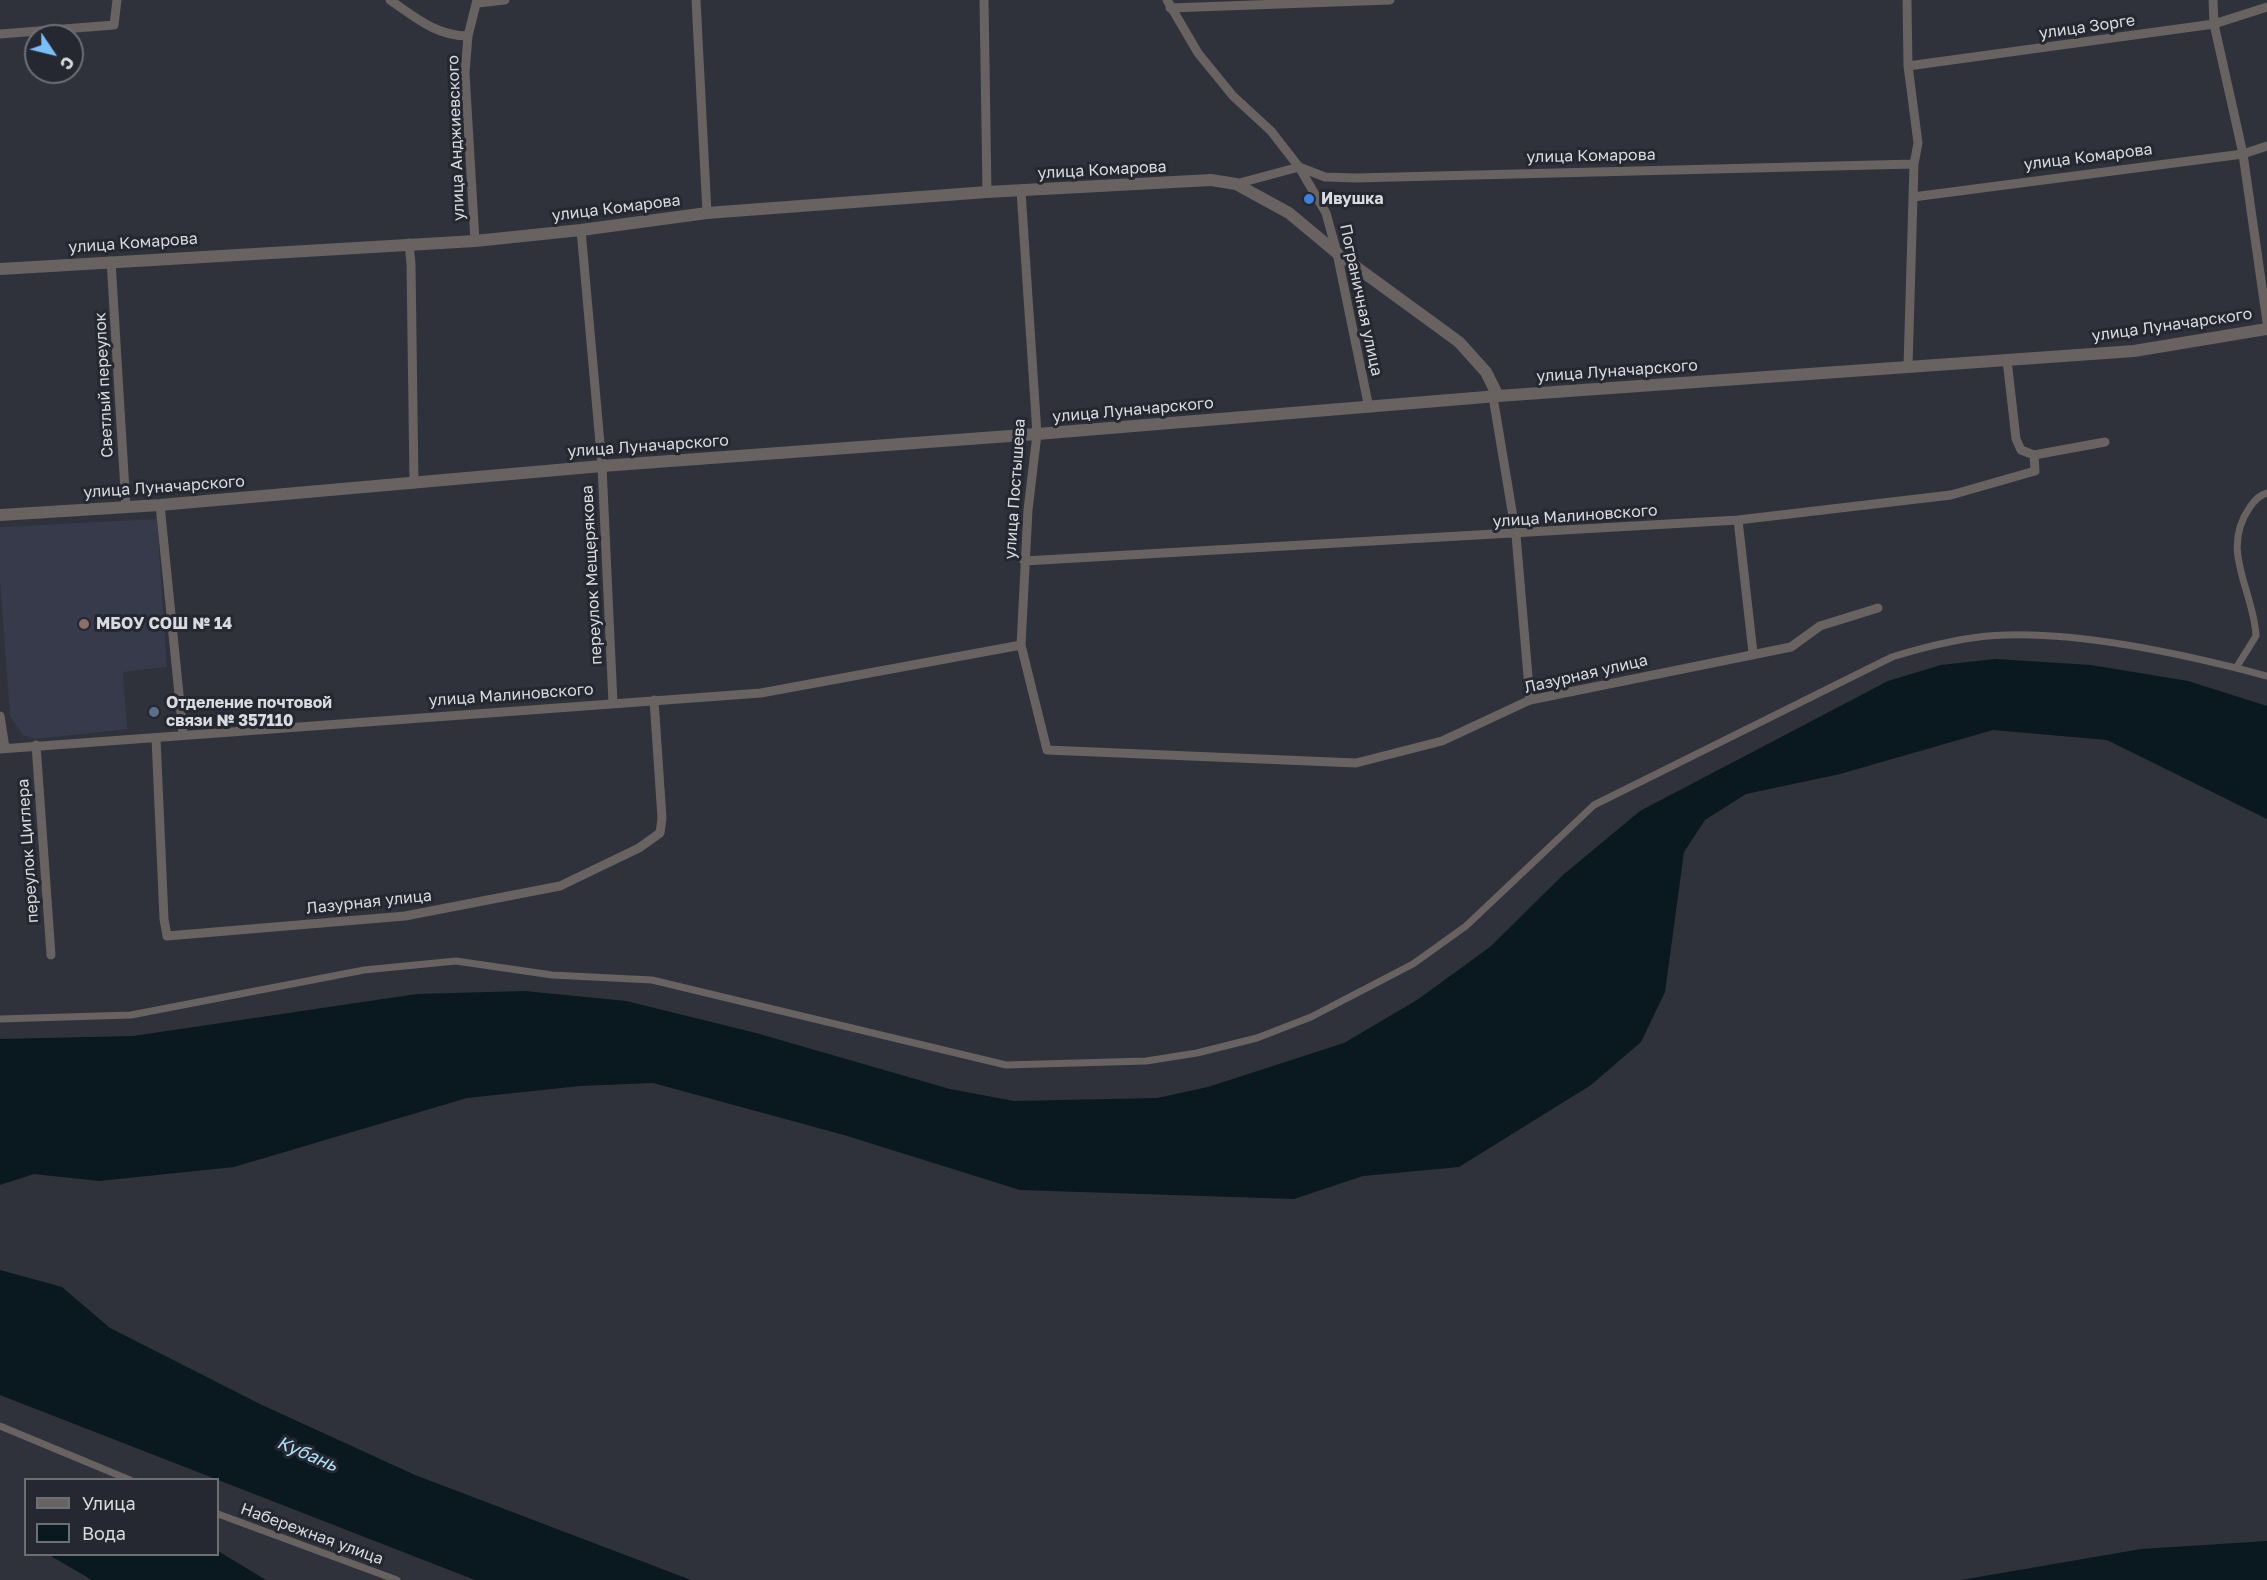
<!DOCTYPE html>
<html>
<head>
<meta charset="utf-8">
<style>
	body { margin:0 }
	#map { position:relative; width:2267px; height:1580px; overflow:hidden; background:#2f313b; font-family:"Golos Text",sans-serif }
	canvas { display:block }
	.legend { position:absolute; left:24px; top:1478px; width:195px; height:78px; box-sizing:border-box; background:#252731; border:2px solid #6d6f77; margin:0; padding:8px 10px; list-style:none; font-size:18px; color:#d9dbe1 }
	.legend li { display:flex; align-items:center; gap:12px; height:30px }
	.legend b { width:30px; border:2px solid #6d6f77 }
	.north { position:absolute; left:24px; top:24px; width:60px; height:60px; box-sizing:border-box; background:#252731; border:2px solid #6d6f77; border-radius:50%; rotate:125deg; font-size:16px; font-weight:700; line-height:24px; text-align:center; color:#d9dbe1 }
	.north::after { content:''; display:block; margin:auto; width:21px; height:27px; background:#7abff8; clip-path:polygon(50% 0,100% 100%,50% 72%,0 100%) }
</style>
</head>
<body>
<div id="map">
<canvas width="2267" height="1580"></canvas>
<ul class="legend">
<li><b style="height:8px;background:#686260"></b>Улица</li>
<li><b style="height:16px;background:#0a181f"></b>Вода</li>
</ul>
<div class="north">С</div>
</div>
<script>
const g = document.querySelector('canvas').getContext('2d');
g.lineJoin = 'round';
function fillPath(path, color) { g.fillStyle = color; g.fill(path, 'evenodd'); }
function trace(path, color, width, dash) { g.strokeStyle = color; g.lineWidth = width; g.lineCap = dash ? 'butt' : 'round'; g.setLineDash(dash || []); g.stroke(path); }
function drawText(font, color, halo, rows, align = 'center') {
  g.font = font + ' "Golos Text",sans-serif'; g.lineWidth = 6; g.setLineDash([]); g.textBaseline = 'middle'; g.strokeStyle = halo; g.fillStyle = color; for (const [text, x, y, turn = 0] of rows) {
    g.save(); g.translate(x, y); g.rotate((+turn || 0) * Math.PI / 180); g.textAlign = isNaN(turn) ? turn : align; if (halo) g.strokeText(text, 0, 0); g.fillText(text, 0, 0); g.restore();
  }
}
const built = new Path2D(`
	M157 519 167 667 123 672 127 729 35 739 23 735 10 716 0 581V527Z`);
const water = new Path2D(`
	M1995 659 2091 665 2188 681 2267 706V819L2107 740 1993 730 1840 774 1746 794 1705 820 1684 852 1665 992 1641 1042 1591 1085 1459 1167 1363 1176 1294 1199 1020 1190 844 1135 653 1083 580 1086 467 1098 234 1167 99 1181 34 1174 0 1185V1039L133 1036 417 994 525 991 626 1001 756 1033 950 1089 1014 1101 1157 1098 1208 1087 1344 1043 1417 1000 1490 947 1563 875 1640 811 1888 681 1941 665Z
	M0 1270 62 1287 110 1328 262 1405 415 1475 691 1580H475L0 1395Z
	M2267 1541V1580H1961L2141 1549Z
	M218 1551 266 1580H92L49 1555 218 1554Z`);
const pedestrian = new Path2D(`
	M2236 668 2256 636C2254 590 2219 551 2250 507 2254 501 2259 495 2267 493
	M0 1019 131 1015 364 970 456 961 552 975 652 980 1006 1065 1146 1061 1197 1053 1257 1038 1311 1017 1413 964 1466 926 1594 805 1892 657C1918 649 1944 642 1972 638 2057 625 2184 654 2267 676
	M0 1426 130 1480
	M218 1514 397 1580`);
const minor = new Path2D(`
	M390 0C415 17 436 36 468 36
	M696 0 707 213
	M984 0 987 192
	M1167 0 1198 53 1233 96 1271 131 1299 167 1326 213 1337 253 1369 408
	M1907 0 1908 66 1918 143 1914 164 1908 366
	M2213 0 2214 24 2243 154 2267 322
	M478 3 505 0
	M1170 8 1390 0
	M0 34 114 25 117 0
	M1908 66 2214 24 2267 7
	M1236 184 1299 167 1325 177 1356 178 1914 164
	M1021 191 1037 434 1028 510 1021 645 1047 750 1356 763 1442 741 1530 700 1791 647 1820 626 1878 608
	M1913 197 2243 154 2267 146
	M581 230 602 466 613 703
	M475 241 465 73 468 36 477 0
	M409 243 411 264 414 484
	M111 261 126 507
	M2007 360 2016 439 2021 450 2034 455
	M1493 397 1516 535 1530 700
	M160 505 183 734
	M1738 520 1753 653
	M1024 561 1738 520 1951 495 2035 471 2034 455 2105 442
	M0 716 5 748
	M156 738 164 919 167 936 405 916 560 886 639 848 660 833 662 818 654 700
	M36 745 51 955
	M0 749 761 693 1021 645`);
const tertiary = new Path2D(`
	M0 269 475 241 581 230 707 213 987 192 1211 180 1236 184 1289 213 1337 253 1459 342 1486 372 1498 396
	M0 515 160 505 602 466 1037 434 1498 396 2134 351 2267 329`);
const markers = [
	[1309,199,6,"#3f7fe0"],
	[84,624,6,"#8d6e63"],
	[154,712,6,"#5c6f8a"]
];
const streetNames = [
	["улица Зорге",2087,27,-8],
	["улица Анджиевского",456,138,-92],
	["улица Комарова",1591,156,-1],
	["улица Комарова",2088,157,-7],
	["улица Комарова",1102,170,-3],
	["улица Комарова",616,208,-7],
	["улица Комарова",133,243,-4],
	["Пограничная улица",1361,300,78],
	["улица Луначарского",2172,325,-8],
	["улица Луначарского",1617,371,-4],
	["Светлый переулок",104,385,-93],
	["улица Луначарского",1133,410,-5],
	["улица Луначарского",648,446,-4],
	["улица Луначарского",164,487,-4],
	["улица Постышева",1015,489,-86],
	["улица Малиновского",1575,516,-4],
	["переулок Мещерякова",592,575,-93],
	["Лазурная улица",1586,674,-13],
	["улица Малиновского",511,695,-4],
	["переулок Циглера",28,851,-94],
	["Лазурная улица",369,902,-6],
	["Набережная улица",312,1534,20]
];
const poiNames = [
	["Ивушка",1321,199],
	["МБОУ СОШ № 14",96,624],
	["Отделение почтовой",166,703],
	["связи № 357110",166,721]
];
const waterNames = [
	["Кубань",307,1454,23]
];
fillPath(built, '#373a4a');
fillPath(water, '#0a181f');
trace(pedestrian, '#686260', 7);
trace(minor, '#686260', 9);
trace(tertiary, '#686260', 12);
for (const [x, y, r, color] of markers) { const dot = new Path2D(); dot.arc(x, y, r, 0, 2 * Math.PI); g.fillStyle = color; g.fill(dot); trace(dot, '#252731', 2); }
drawText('16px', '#d9dbe1', '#252731', streetNames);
drawText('bold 16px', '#d9dbe1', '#252731', poiNames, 'left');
drawText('italic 18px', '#afe0f7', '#252731', waterNames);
</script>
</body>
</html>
